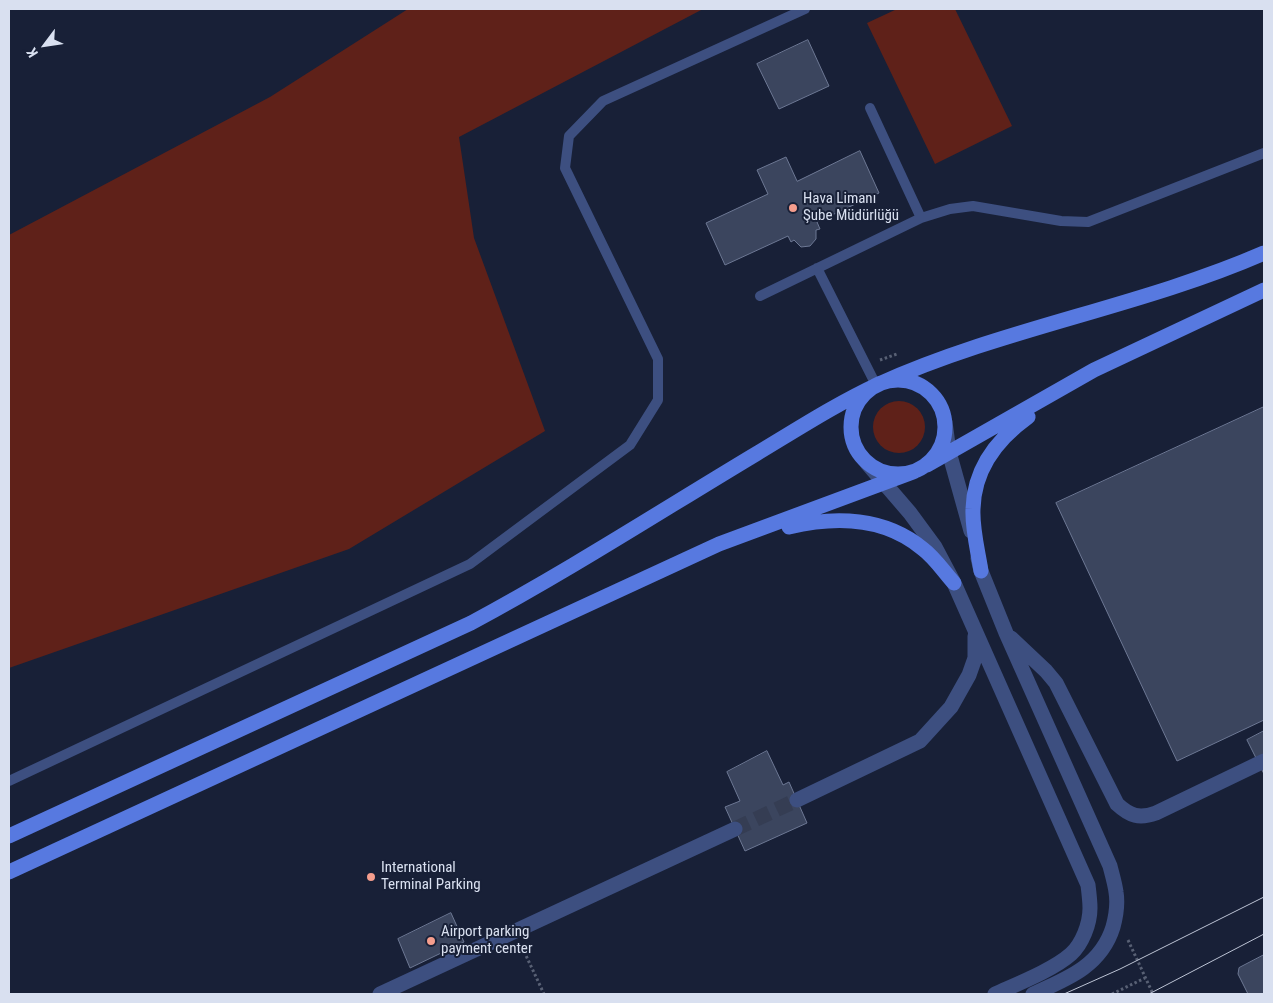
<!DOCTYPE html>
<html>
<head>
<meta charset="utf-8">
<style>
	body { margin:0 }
	#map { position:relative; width:1273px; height:1003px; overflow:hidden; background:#182037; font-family:"Roboto Condensed",sans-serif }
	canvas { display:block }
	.frame { position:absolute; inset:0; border:10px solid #d9e0f0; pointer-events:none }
	.north { position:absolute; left:20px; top:20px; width:50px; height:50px; -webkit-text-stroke:4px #182037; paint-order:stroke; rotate:239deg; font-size:14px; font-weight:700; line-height:20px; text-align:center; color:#d9e0f0 }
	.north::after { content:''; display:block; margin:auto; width:18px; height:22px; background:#d9e0f0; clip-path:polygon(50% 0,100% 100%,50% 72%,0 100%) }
</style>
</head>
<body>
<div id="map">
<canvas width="1273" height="1003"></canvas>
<div class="frame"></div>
<div class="north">K</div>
</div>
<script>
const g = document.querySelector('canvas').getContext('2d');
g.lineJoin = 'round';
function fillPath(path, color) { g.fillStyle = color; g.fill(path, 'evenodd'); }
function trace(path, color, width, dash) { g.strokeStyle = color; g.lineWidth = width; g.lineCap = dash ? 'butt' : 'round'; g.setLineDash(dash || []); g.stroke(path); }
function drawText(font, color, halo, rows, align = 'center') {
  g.font = font + ' "Roboto Condensed",sans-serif'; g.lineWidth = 4; g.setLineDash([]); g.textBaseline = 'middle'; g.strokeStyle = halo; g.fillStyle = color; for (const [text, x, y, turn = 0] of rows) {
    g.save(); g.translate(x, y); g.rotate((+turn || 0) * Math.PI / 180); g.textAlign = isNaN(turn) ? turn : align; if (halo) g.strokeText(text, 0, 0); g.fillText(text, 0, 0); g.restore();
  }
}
const green = new Path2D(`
	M408 9H703L459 137 474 238 545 431 349 549 9 668V235L270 97Z
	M897 9H955L1012 126 935 164 867 23Z
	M873 427a26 26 0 1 1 52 0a26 26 0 1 1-52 0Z`);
const building = new Path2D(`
	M808 40 829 86 779 109 757 64Z
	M860 151 879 193 817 222 820 229 816 230V239L810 246 801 247 794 240 791 242 788 236 725 265 706 223 768 194 757 170 786 157 797 181Z
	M1264 407V720L1177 761 1056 503Z
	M1264 731V774L1247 740Z
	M767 751 783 785 789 782 807 823 745 851 725 807 740 801 727 772Z
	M451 913 464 942 410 968 398 939Z
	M1264 955V994H1248L1238 974 1239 968Z`);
const streetTunnel = new Path2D(`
	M735 829 797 800`);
const path = new Path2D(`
	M880 360 897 354
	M1128 940 1153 994
	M522 947 544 994
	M1112 994 1145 978`);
const lane = new Path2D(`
	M870 108 921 218
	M817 268 876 385
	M760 296 921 218 950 209 973 206 1061 221 1088 222 1264 153
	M9 781 470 564 630 445 658 400V359L565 168 569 136 603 101 805 9`);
const street = new Path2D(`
	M945 422 949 452 971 531
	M867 463 910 513 935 547 954 583 1088 885C1089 893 1090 901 1090 908 1090 924 1082 944 1071 954 1053 970 1017 984 995 994
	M978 558 981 571 1006 633 1110 866C1112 874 1115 884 1116 892 1118 904 1116 916 1113 927 1101 966 1067 979 1033 994
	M1011 638 1046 671 1056 683 1117 804C1130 816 1139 819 1156 813L1264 761
	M797 800 920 741 951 707 969 675 975 658V636
	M380 994 735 829`);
const primary = new Path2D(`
	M851 427a47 47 0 1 1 94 0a47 47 0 1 1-94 0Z
	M927 465 1094 370 1264 290
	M789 527C835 516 885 517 923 549 935 558 944 572 954 583
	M981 571C978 551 972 529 973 509 974 469 996 440 1028 417
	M9 836 471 623C568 571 661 511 756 454 796 430 836 404 879 384 1003 328 1140 307 1264 253
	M9 872 719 544 913 472`);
const tram = new Path2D(`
	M1064 994 1120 969 1264 897
	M1149 994 1264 934`);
const markers = [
	[793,208,5,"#f59d8d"],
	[371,877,5,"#f59d8d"],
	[431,941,5,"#f59d8d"]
];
const poiNames = [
	["Hava Limanı",803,199],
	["Şube Müdürlüğü",803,216],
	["International",381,868],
	["Terminal Parking",381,885],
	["Airport parking",441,932],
	["payment center",441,949]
];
fillPath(green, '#5f2119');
fillPath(building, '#3b455e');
trace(building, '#6d7894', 1);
trace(streetTunnel, '#353d53', 15, [15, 8]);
trace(path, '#586074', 3, [2.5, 2.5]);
trace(lane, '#3d4f80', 10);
trace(street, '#3d4f80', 15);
trace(primary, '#5779e0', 15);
trace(tram, '#bdc4d5', 1);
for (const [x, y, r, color] of markers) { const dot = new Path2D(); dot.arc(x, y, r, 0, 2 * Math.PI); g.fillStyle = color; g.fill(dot); trace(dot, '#182037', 2); }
drawText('15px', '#d9e0f0', '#182037', poiNames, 'left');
</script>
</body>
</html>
